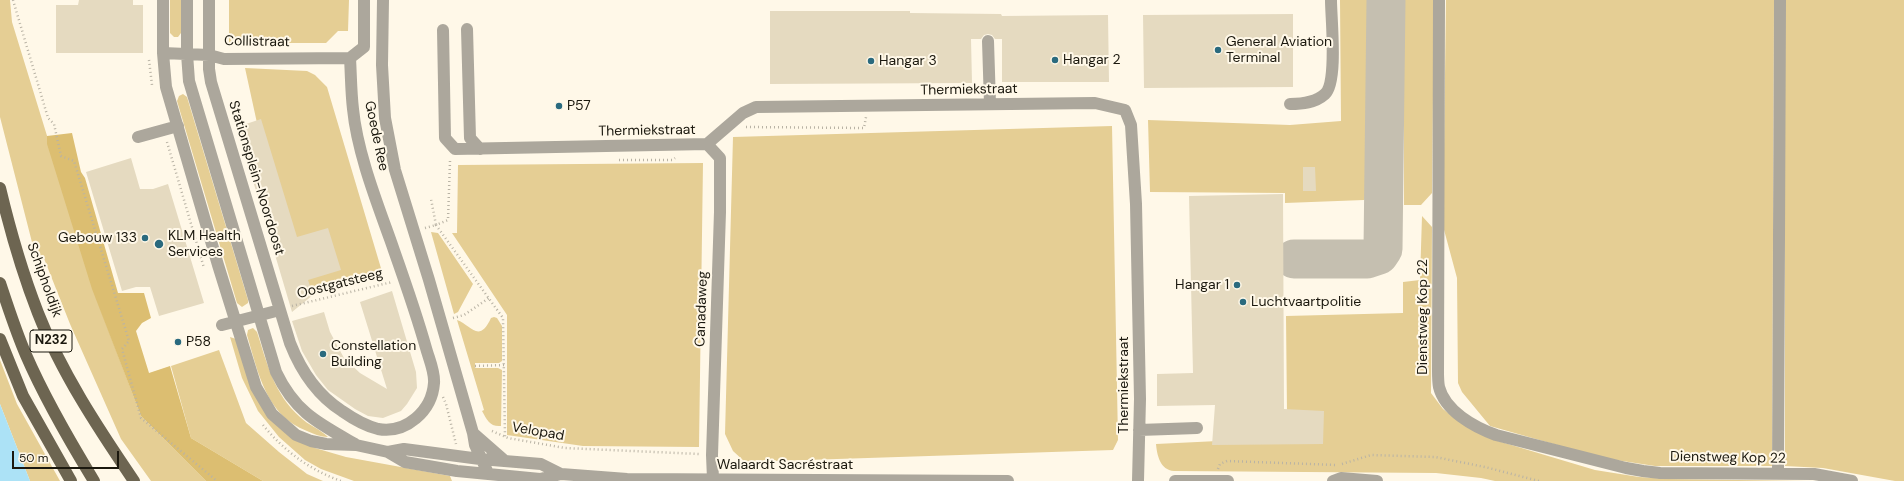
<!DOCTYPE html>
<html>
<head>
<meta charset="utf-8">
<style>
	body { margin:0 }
	#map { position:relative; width:1904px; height:481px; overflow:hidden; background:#fff8e8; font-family:"DM Sans",sans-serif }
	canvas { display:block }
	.scale { position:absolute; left:12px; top:451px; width:107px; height:18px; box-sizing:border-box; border:2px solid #1b180e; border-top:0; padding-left:5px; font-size:12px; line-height:14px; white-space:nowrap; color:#1b180e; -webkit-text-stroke:3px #fff8e8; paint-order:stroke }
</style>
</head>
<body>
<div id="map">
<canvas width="1904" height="481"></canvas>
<div class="scale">50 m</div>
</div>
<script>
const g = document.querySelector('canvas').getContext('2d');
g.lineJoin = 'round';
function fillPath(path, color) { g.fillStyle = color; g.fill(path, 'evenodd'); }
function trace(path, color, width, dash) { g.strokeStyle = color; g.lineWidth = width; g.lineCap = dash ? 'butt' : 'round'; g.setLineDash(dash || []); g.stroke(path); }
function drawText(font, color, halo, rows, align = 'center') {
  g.font = font + ' "DM Sans",sans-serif'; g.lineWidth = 4; g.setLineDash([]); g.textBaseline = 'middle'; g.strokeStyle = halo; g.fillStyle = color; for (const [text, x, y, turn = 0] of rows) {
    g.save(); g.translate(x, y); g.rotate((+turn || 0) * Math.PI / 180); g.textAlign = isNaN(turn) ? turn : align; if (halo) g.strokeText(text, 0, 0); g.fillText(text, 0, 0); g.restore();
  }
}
const green = new Path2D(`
	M0 0H10L12 22 100 308 141 416 206 481H151L121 439 70 324 43 256 35 254 0 117Z
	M170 0H181V33L178 37H174L170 33Z
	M229 0H349L348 31H338L326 43H229Z
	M1340 0H1368L1367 195 1364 200 1285 203V193L1150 192 1148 120 1290 125 1341 121Z
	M1404 0H1434L1432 193 1421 205H1404Z
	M1446 0H1774L1772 466H1655L1603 458 1490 426 1462 392 1458 383 1457 278 1443 226Z
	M1785 0H1904V481H1895L1823 468 1785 466Z
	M245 68 307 71 315 75 327 87 383 275 311 293 257 123Z
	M183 94 187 97 248 300V303L242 307 237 303 177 101 179 96Z
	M1112 126 1118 440 1113 450 745 462 733 451 725 434 733 137Z
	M703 163 699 447 583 446 507 435V315L452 233H457L458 165Z
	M1422 216 1432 227 1431 393 1443 409 1460 422 1498 441 1595 470 1639 477 1669 479 1807 481H1495L1481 478 1436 473 1174 471C1160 470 1157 455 1156 444L1218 441 1287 413 1286 316 1403 313V282L1420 280Z
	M431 232 438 233 473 284 458 312 454 314Z
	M494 317 497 318 502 326V361L499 363H475V368H498L502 370 501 426C490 427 487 420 482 411L484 410 457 320C471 325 479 344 491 318Z
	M253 328 257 332C267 363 274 394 300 417 308 425 320 429 328 437 321 437 314 434 307 431 266 416 258 372 247 335L248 330Z
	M230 337 236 339 285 432 315 448 346 457 450 476 452 481H354L321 469 305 460 279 437 258 411 242 378Z
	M219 350 246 423 279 452 307 474 323 481H263L191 438 171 366Z
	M0 360 17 404 60 481H30L0 404Z`);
const forest = new Path2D(`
	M72 133 81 172 85 178 118 293H144L151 318 142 323 136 331 149 373 170 366 191 438 263 481H206L141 416 92 289 47 144V136Z`);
const water = new Path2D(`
	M0 404 30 481H0Z`);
const taxiway = new Path2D(`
	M1294 259H1367L1379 255 1383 249 1386 0`);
const building = new Path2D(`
	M79 0H133V5H143V53H56V5H78Z
	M770 11H910V13L1001 14 1002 16 1108 15 1109 82H1002V39H995L992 35 988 34 984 35 981 39H971L972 83 770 84Z
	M1293 14V87L1144 88 1143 15Z
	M261 119 297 237 328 228 341 270 308 280 313 295 292 312 237 127Z
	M131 158 140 189H153L168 184 204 303 159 316 150 287H136L122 291 86 172Z
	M1303 167H1315L1316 191H1303Z
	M1283 194 1284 409 1324 411 1323 444 1212 445 1215 405 1157 406V374L1193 373 1189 196Z
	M392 291 416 372 417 388 407 404 401 411 383 418 368 416 355 409 328 390 316 375 302 351 292 321 324 312 330 332 344 358 360 373 387 389 360 302Z`);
const path = new Path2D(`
	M13 0 48 118 54 124 61 156 74 161 129 341 122 349 141 418 217 481
	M149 60 152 85
	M746 127 864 128 866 117
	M167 142 204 268
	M619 160H672L675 158
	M450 161 448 220 436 225 503 318 505 437
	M425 228 436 225 431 199
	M292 306 392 282
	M453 318 464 315 489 298
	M475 366 504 365
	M443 397 446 404 456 444
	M263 425C284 451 310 470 341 481
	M492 431 508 438 565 448 699 454
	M1342 464 1371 455 1435 457 1485 467 1539 481
	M1218 469 1220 464 1227 461 1337 465`);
const minor = new Path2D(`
	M163 0V53L166 87 218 265 256 387 272 414 296 435 311 441 326 444 356 445 388 452 405 462 457 471 540 479 561 474 627 479 1008 481
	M187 0V54L189 81 276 372C295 412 318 423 355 444
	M209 0V69L211 82 290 343C301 371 317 395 342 411 352 418 366 426 378 429 406 434 432 411 434 383 435 372 429 359 426 348 416 312 403 276 390 239 376 200 357 151 353 109 351 92 351 75 350 58
	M383 0 382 65 385 118 395 170 429 280 473 433 475 445 488 473
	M1439 0 1438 371C1438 376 1438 382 1439 387 1445 411 1474 427 1496 435L1626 468 1643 471 1660 473 1814 474 1852 481
	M467 29 470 138 480 149
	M443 30 445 138 455 149 707 144 743 113 756 107 1095 103 1125 110 1131 125 1136 204 1140 399 1138 481
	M988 41 990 104
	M163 53 209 55 224 59 350 58
	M350 58 364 47V0
	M1290 104C1302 104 1315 103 1325 94 1338 82 1331 19 1331 0
	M138 137 178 126
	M707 144 720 158V212L712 455 713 479
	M222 325 280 310
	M1139 430 1197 428
	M473 433 505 461
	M388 452 404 449 480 459 541 464 561 474
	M1778 474 1780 0
	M1175 481H1228
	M1333 481 1341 478 1377 481`);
const major = new Path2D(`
	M0 188C10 230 22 272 38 313 61 372 98 428 134 481
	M0 283C8 307 16 332 26 355 45 399 69 440 94 481
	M0 339 23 396 71 481`);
const markers = [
	[1218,50,4,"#2a6a7e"],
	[1055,60,4,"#2a6a7e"],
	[871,61,4,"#2a6a7e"],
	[559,106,4,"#2a6a7e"],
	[145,238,4,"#2a6a7e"],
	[159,244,5,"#2a6a7e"],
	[1237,285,4,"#2a6a7e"],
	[1243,302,4,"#2a6a7e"],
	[178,342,4,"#2a6a7e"],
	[323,354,4,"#2a6a7e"]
];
const shields = [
	[51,341,42]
];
const shieldNames = [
	["N232",51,341]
];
const streetNames = [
	["Collistraat",257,42,1],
	["Thermiekstraat",969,90,-1],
	["Thermiekstraat",647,131,-1],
	["Goede Ree",376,136,78],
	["Stationsplein-Noordoost",256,178,73],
	["Schipholdijk",44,280,70],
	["Oostgatsteeg",340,284,-14],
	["Canadaweg",702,309,-88],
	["Dienstweg Kop 22",1423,317,-90],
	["Thermiekstraat",1124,385,-90],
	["Velopad",538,432,10],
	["Dienstweg Kop 22",1728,458,1],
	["Walaardt Sacréstraat",785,465]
];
const poiNames = [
	["General Aviation",1226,42],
	["Terminal",1226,58],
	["Hangar 2",1063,60],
	["Hangar 3",879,61],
	["P57",567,106],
	["KLM Health",168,236],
	["Services",168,252],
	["Gebouw 133",137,238,"right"],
	["Hangar 1",1229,285,"right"],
	["Luchtvaartpolitie",1251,302],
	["P58",186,342],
	["Constellation",331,346],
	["Building",331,362]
];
fillPath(green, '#e5ce94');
fillPath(forest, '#dcbe71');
fillPath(water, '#ace2f6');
trace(taxiway, '#c5bfb0', 39);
fillPath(building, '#e5dac0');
trace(path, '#b9b3a5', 2.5, [1, 3]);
trace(minor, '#aca79c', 12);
trace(major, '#6d6551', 12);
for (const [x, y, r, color] of markers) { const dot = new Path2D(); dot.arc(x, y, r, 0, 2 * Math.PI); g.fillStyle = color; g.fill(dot); trace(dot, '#fff8e8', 1.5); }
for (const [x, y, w] of shields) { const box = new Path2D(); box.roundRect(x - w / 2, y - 11, w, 22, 3); g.fillStyle = '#fff8e8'; g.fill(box); trace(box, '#1b180e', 1); }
drawText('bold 13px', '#1b180e', null, shieldNames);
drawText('14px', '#1b180e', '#fff8e8', streetNames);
drawText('14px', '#1b180e', '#fff8e8', poiNames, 'left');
</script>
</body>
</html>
